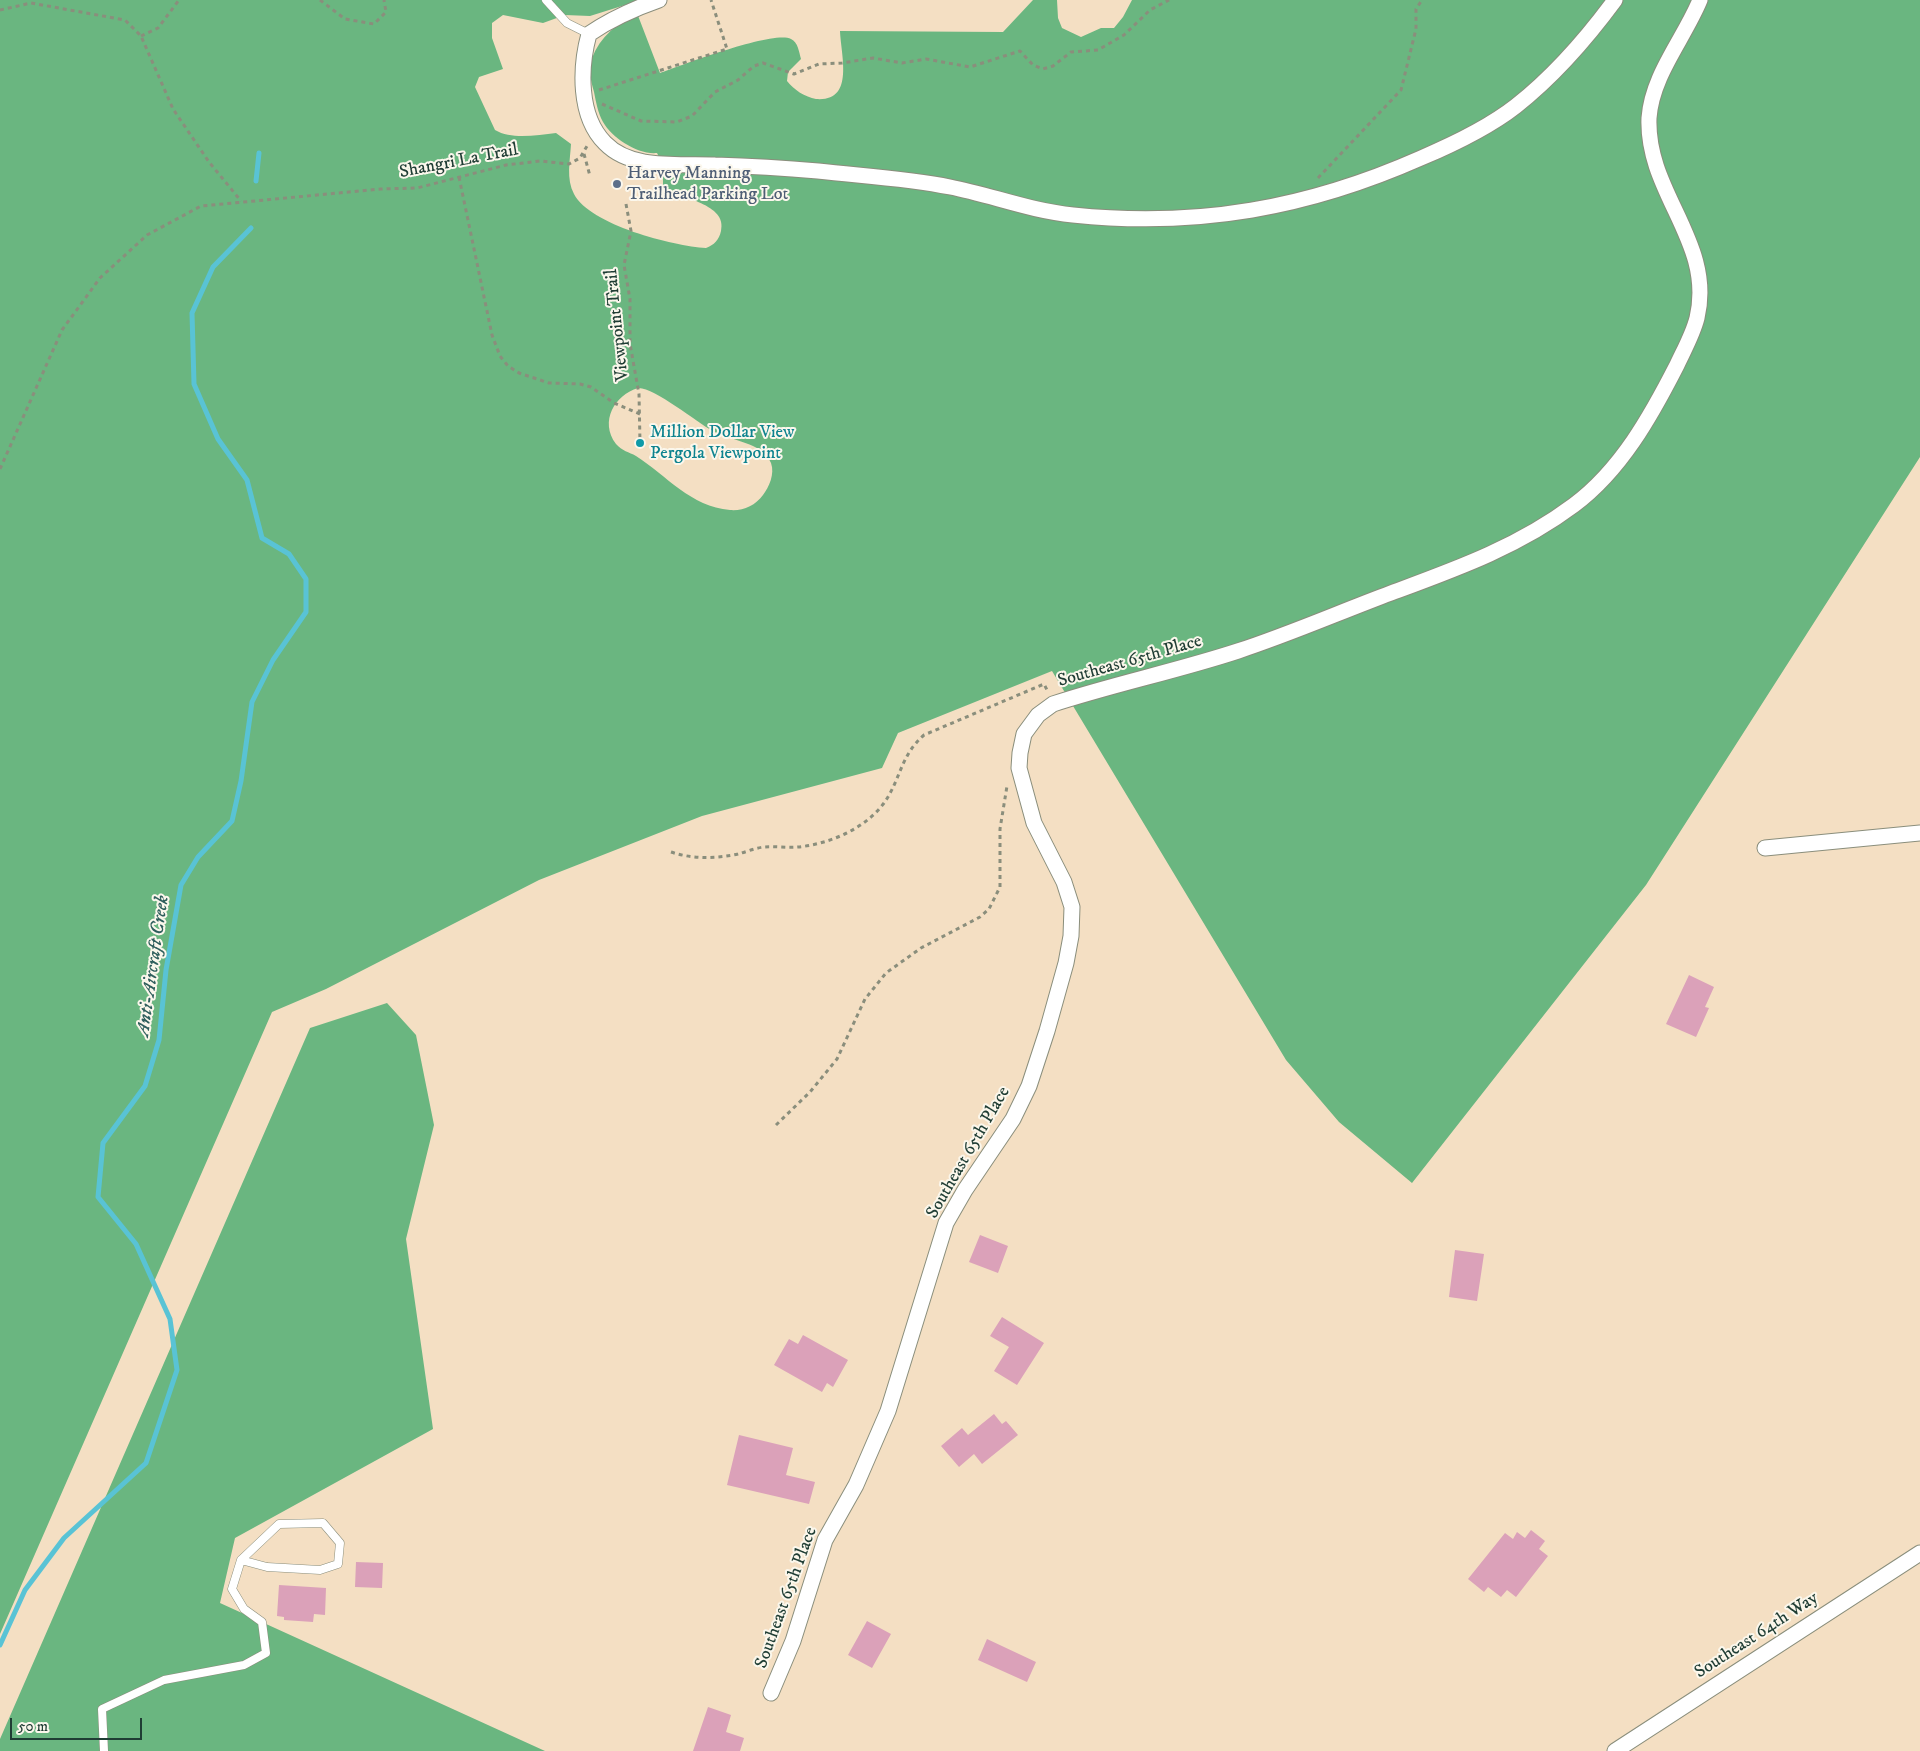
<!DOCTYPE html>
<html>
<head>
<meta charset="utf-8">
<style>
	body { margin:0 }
	#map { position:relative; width:1920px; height:1751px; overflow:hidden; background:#f4dfc3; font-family:"IM FELL DW Pica",serif }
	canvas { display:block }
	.scale { position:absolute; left:10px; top:1718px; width:132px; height:22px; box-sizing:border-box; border:2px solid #1f3d34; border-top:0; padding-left:6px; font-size:15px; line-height:18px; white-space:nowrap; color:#1f3d34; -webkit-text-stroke:4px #fbf7ec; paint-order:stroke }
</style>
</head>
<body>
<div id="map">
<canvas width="1920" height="1751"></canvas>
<div class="scale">50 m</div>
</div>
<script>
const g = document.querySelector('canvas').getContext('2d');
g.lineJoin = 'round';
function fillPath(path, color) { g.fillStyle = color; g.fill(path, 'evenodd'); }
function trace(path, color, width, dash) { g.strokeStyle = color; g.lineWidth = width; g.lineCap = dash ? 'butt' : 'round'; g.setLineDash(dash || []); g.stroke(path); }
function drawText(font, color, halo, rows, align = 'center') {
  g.font = font + ' "IM FELL DW Pica",serif'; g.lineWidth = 4; g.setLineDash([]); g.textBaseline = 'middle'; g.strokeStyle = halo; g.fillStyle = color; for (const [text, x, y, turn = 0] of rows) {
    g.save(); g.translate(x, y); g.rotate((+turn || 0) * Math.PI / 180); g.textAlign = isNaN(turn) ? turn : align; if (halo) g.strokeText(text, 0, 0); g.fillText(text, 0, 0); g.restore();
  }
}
const forest = new Path2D(`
	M0 0H641L590 16 565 15 543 23 503 15 492 23V38L503 69 479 77 475 87 495 130C512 140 537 135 556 133L571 144C570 161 566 179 574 194 590 225 673 246 706 248 714 245 719 240 721 231 728 204 680 198 665 189L663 186V165L657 153C638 155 612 138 603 122 598 113 596 102 594 92 591 81 588 70 592 58 600 37 617 23 637 13L660 73C683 65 773 30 791 39 798 42 799 52 801 59L788 72 787 81C794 90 805 97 816 99 855 102 841 56 840 31L1003 32 1033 0H1057L1058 18 1062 28 1081 37 1101 28H1114L1123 17 1132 0H1920V457L1646 885 1412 1183 1339 1122 1286 1060 1052 671 898 733 882 768 702 816 539 880 326 989 272 1012 0 1634ZM638 388C654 387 696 422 713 431 730 441 763 442 771 463 775 474 769 487 763 495 755 506 743 511 730 510 691 507 666 475 636 456 629 452 622 451 616 444 599 421 615 395 638 388Z
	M387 1003 416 1035 434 1125 406 1239 433 1429 235 1538 220 1603 545 1751H0V1739L310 1028Z`);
const stream = new Path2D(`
	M256 181 259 153
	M0 1645 25 1590 64 1538 146 1463 177 1370 170 1319 136 1244 98 1197 103 1143 145 1086 159 1040 166 970 181 885 198 857 232 821 241 781 252 702 273 660 306 612V579L289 554 262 538 247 480 218 439 194 384 192 313 213 267 251 228`);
const building = new Path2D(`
	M1689 975 1714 987 1705 1007 1709 1008 1696 1037 1666 1024Z
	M980 1235 1008 1246 998 1273 969 1262Z
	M1455 1250 1484 1254 1477 1301 1449 1297Z
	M1002 1317 1044 1343 1017 1385 994 1371 1009 1347 990 1336Z
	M803 1335 848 1360 833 1387 827 1383 822 1392 774 1365 789 1339 798 1344Z
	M994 1414 1002 1424 1006 1421 1018 1435 982 1464 974 1454 959 1467 941 1446 962 1428 968 1435Z
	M739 1435 793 1448 786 1475 815 1482 809 1504 727 1485Z
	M1531 1530 1545 1541 1539 1549 1548 1556 1516 1597 1507 1590 1501 1597 1488 1587 1484 1592 1468 1579 1505 1533 1513 1539 1517 1532 1525 1538Z
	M356 1562 383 1563 382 1588 355 1587Z
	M279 1585 326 1588 325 1615 314 1614 313 1622 284 1620V1617L277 1616Z
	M867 1621 891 1634 872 1668 848 1655Z
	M987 1639 1036 1662 1027 1682 978 1660Z
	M708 1707 731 1715 726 1732 744 1738 740 1751H693Z`);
const path = new Path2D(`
	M320 0 345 19 374 24 386 12 384 0
	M0 10 31 3 125 20 141 36 173 109 209 162 241 201
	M141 36 158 28 179 0
	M599 90 727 49 711 0
	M602 104 641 121 677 122 692 116 715 92 738 80 754 66 763 63 794 74 819 64 842 63 873 58 902 63 926 59 970 67 1020 51 1033 65 1043 69 1053 66 1071 52 1098 50 1124 35 1150 10 1169 0
	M584 154 590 176
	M459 177 492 335 500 356 508 366 519 373 549 383 580 384 591 387 614 403 640 414
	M1318 178 1401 90 1416 29V9L1422 0
	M626 204 631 231 624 265 630 299V344L639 394 640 443
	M0 469 62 330 100 278 147 235 201 206 381 189 417 188 506 165 540 161 569 164 580 158 587 146
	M671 852C692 859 715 859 738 854 746 852 755 848 764 847 775 846 787 848 798 847 829 844 865 829 884 803 901 779 900 756 924 735L1044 684 1047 690
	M776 1125 810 1092 837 1059 865 999 886 973 921 948 980 917 989 909 1000 887V829L1007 786`);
const service = new Path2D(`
	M546 0 567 23 589 34
	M104 1751 102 1709 164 1680 244 1665 266 1653 262 1622 244 1609 232 1589 241 1560 279 1524 323 1523 340 1543 338 1564 320 1570 267 1567 241 1560`);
const minor = new Path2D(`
	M659 0C633 9 611 19 589 34 580 67 578 116 605 143 632 171 680 163 715 165 749 166 784 168 818 171 862 176 906 178 950 187 991 195 1031 211 1073 215 1198 228 1308 208 1421 158 1454 144 1488 128 1516 106 1554 76 1587 38 1615 0
	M1765 848 1920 833
	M771 1693 793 1641 825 1540 856 1485 888 1411 946 1223 965 1190 1013 1119 1029 1086 1047 1031 1066 963 1071 936 1072 907 1064 882 1034 823 1019 768 1020 753 1024 734 1038 715 1053 704C1114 684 1177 671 1238 651 1290 634 1340 612 1391 593 1456 569 1518 547 1574 505 1621 470 1651 416 1677 365 1684 350 1693 334 1697 318 1715 242 1646 193 1649 118 1652 75 1684 39 1700 0
	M1615 1751 1920 1553`);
const markers = [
	[617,184,5,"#5c6f8a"],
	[640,443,5,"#0f9aa8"]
];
const streetNames = [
	["Shangri La Trail",459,162,-11],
	["Viewpoint Trail",618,325,-96],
	["Southeast 65th Place",1130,662,-16],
	["Southeast 65th Place",969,1153,-60],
	["Southeast 65th Place",787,1598,-70],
	["Southeast 64th Way",1757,1636,-33]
];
const serviceNames = [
	["Harvey Manning",627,174],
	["Trailhead Parking Lot",627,195]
];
const cultureNames = [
	["Million Dollar View",650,433],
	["Pergola Viewpoint",650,454]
];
const waterNames = [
	["Anti-Aircraft Creek",154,966,-82]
];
fillPath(forest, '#6ab680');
trace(stream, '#59c3d5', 5);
fillPath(building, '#dba1b9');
trace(service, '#8a8e7c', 9);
trace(minor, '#8a8e7c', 17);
trace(path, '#8a8e7c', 3, [4, 4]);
trace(service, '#fff', 8);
trace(minor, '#fff', 15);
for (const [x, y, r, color] of markers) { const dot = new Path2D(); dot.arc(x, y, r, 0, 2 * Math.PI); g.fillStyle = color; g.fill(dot); trace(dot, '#fbf7ec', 2); }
drawText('18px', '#1f3d34', '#fbf7ec', streetNames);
drawText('18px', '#4e5e75', '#fbf7ec', serviceNames, 'left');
drawText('18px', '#0d838f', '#fbf7ec', cultureNames, 'left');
drawText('italic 19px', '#2e5e5c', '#fbf7ec', waterNames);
</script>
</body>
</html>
